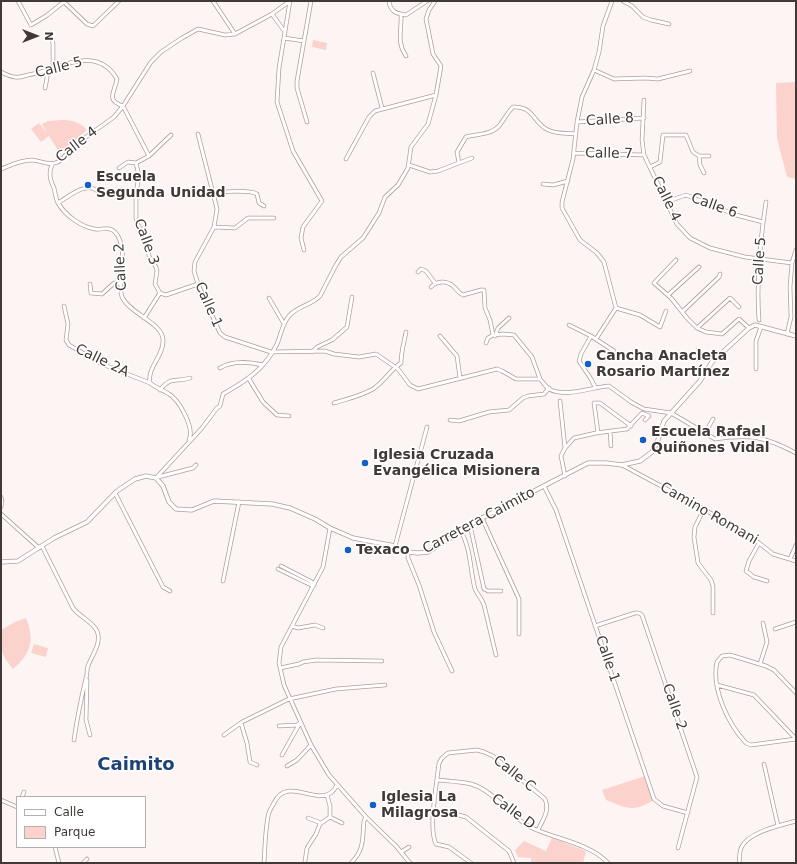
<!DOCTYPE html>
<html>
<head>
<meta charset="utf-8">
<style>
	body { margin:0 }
	#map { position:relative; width:797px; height:864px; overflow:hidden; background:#fdf5f4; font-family:"DejaVu Sans",sans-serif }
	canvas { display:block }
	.frame { position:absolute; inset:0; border:2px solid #413938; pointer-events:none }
	.legend { position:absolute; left:16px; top:796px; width:130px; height:52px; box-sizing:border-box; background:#fff; border:1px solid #b3b0af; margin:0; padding:5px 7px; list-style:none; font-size:12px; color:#413938 }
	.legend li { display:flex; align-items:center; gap:8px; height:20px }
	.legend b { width:20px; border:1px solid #b3b0af }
	.north { position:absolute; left:16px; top:16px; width:40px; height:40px; -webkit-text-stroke:3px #fff; paint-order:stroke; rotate:90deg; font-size:11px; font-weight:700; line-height:16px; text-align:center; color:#413938 }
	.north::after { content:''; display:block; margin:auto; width:14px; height:18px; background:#413938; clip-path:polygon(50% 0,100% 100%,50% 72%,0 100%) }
</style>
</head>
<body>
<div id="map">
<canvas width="797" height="864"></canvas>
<div class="frame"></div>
<ul class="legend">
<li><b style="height:5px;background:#fff"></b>Calle</li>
<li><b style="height:11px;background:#fcd2cd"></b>Parque</li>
</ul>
<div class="north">N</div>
</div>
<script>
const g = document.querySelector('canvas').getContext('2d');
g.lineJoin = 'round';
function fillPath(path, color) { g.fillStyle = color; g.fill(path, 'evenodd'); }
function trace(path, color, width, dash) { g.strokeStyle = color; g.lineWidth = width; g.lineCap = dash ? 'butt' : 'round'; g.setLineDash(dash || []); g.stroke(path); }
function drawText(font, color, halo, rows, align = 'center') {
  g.font = font + ' "DejaVu Sans",sans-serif'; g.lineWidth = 3; g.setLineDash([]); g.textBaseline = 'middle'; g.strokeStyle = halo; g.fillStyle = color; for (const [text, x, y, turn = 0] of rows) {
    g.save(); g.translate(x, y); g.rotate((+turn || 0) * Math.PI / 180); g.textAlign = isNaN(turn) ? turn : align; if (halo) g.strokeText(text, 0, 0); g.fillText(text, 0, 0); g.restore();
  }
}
const green = new Path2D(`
	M313 40 327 43 326 50 312 47Z
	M796 82V179L787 177 777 138 776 83Z
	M62 120C72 120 80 122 87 130L62 151 58 150 49 136 41 142 31 129 39 123 47 133 42 124 48 121Z
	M26 618C35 640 31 654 13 669 0 653 1 650 1 630L15 622Z
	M34 644 48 648 46 657 31 653Z
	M645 776 654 800C632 813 627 808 606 800L602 790Z
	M552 838 586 851 583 863H531V858L518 857 515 850 524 841 546 851Z`);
const minor = new Path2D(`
	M18 1 31 25 46 16 65 1
	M213 1 235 34
	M290 1 279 68 277 102 293 151 322 201 303 227 301 238 304 250
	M389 1C390 11 396 14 406 15L427 1
	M623 1 632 6 643 17 651 20 669 24
	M64 2 87 24 93 26 119 1
	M272 14 285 32
	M401 14C402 31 396 41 406 56
	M51 33 53 44V68
	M284 38 304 41
	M594 70 614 79 645 78 658 79 690 71
	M1 72C5 74 11 77 15 77 19 78 24 76 28 75 57 70 96 43 117 79 115 92 105 100 123 106L149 156
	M373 73 382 108
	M45 88 47 78 46 71
	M644 100 642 140 644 155 677 224 690 238 710 248 745 257 792 263
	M307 122 297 88V81L311 1
	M577 122 644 118
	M198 134 217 209 214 227 195 262 194 271 198 284 220 333 225 337 271 352 325 351 334 354 359 357 376 354 398 369 410 385 418 389 497 369 502 371 516 379H540C543 382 546 387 549 389 565 398 592 387 609 386L631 402 644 409 671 413 683 420 715 439C750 434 764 436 796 453
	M171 135 149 156 136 163 139 176 136 193V218L138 225 147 239 149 256 156 267 157 271 155 284 160 293 166 295 198 284
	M574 153 644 155
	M699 156H709
	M346 159 369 117 375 111 436 95
	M459 163 457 152 466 137C477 134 491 135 499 126 504 120 507 113 513 107 534 106 533 123 548 130 557 134 567 133 576 134
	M52 165C51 167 50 171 50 174 50 178 52 184 54 188 55 193 56 199 58 203 65 215 81 227 95 229 102 230 109 226 115 232 126 244 122 268 121 282 121 287 120 292 122 297 130 314 163 323 163 340 164 356 147 367 150 383 156 388 163 390 169 394 179 400 195 428 189 440
	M409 165 430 172 438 171 472 158
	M650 167 660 162 663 135H686L693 152 699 156 700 165 704 173
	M119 168 128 162 136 163
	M1 169C11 165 21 160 32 160 42 161 49 166 58 162L86 137 114 117 123 106 151 62 161 52 182 38 198 29 225 35 235 34 272 14 290 1
	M543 184 553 185 568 181
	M214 194C221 191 250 190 257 194L259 203 264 206
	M666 202 686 195 736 215 763 222
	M58 203C68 197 85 182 96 190
	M214 227 235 228 248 218H274
	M676 260 654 283 671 298 687 318 697 328 706 332 722 334 739 319 749 328
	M418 272 421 269 426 271 435 283
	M90 284 91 293 102 294 114 283 121 284
	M431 287C437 281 446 280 453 286 457 289 458 293 463 295L481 290H484L485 308 490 320 493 335 503 334 514 335 532 357 540 379
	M668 295 699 267
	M269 298 284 324
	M64 306 68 324 66 340 69 345 102 364 150 383
	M616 308 640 315 660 327 666 311
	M682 312 719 277 720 274
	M144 318 160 293
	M759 320C756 281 760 241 766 202
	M569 325 591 336 614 351V356
	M697 328 730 298 739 307
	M787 334 791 317 790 287 792 263 796 250
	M440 336 457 356 460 378
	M495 336 498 328 509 318
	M591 336 581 354 579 361 591 379 595 387
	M596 339 616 308 604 262 597 253 580 240 562 208V202L573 159 577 122 582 97 594 70 599 52 603 26 612 1
	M486 343 488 338 493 335
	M312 352 317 347 332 340 347 327 352 297
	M220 368C233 360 249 362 263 365
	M756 369V341L761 327
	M249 379 263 402 277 415 289 416
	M160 390C172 375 176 383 190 378
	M560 401 565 448 561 456 565 476
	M334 403C347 399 361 396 373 389 384 382 390 370 401 363 401 352 404 343 406 332
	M450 420 459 421 489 412 509 410 523 398 528 396 544 394 549 388
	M610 431 611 446
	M598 433 594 403H600L631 426
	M705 433 713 419
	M565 448 574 438 596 433 627 429 642 413 649 416 645 420
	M622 465 704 509 759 543 773 554 796 561
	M158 477 193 468 196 465
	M156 478 202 428 217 408 220 406 223 394C246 381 265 369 277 344 281 335 282 324 289 316 297 306 312 305 320 296L336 265 341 257 363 238 379 213 385 197 398 185 408 168 411 147 428 124 436 95 441 66 433 54 426 19 429 10 435 1
	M544 486 556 510 654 799 663 806 688 813
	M115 493 163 587 170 591
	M1 497 2 501 1 507
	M704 509 695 527 694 537 698 563 711 580 713 586V613
	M1 514 39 548
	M482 518 519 599V634
	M470 525 484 589 488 591H501
	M330 528 323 567 281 647 279 663 284 685 311 745 329 775 366 817 396 846 410 863
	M461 531C471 549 470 570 475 589 477 594 482 599 484 605L496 655
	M759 543 749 561 746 571 754 577 767 581
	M42 546 73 608C80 617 93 622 97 631 102 643 92 655 88 666 86 670 88 674 86 678 81 699 77 719 74 740
	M395 546 427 427
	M408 552V558L419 585 434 632 452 671
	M790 559 796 545
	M281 566 312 582 314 585
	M278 569 311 585H314
	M223 581 239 502
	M292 626 298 628 315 625 323 628
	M595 626 635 613H639L642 615 697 777 678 848
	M775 629 796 622
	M760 664 767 642 763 623
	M280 668 299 664 303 662 316 660 382 661
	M87 680 86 720 90 735
	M717 685 754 695 796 739
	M796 693 774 670 766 666 730 655 722 656 717 662C711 688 728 724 746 743L751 745 796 739
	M241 723 247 743 250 762 257 765
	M279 726 297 725 300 723
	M224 735 242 722 289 699 336 689 385 685
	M282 755 300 723
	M764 764 778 826
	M287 766 297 760 311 745
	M437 780C448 781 460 781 471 784 493 790 510 816 530 827 554 839 590 843 608 863
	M22 797 24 792
	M1 800 17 807
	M433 812 455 814 466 817 509 851 514 863
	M330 817 342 823
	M308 818 321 823
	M55 847 59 863
	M401 852 409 847
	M305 861 307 848 316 834 320 824 330 817V806L327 795
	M83 863 87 859
	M264 863C265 848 265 832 268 817 268 812 272 807 274 803 288 772 323 814 337 785
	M351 863C365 849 362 839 364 821L366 817
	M471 863 449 847 436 844C428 828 437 783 439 763L442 758 448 753 477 750 484 752 493 756 545 799C550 811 543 819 538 830
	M739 863C740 858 739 853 741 848 748 832 781 825 796 821`);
const tertiary = new Path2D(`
	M1 562 18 561 54 538 87 522 117 491 135 479 146 476 156 478 163 486 169 502 176 509 192 510 214 501 272 504 290 508 315 519 330 528 353 538 395 546 408 552 418 553 428 552 482 518 588 463H606L622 465 640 461 652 452 657 443 664 421 700 381 712 362 749 328 755 325 796 336`);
const markers = [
	[88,185,4,"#115fc9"],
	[588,364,4,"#115fc9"],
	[643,440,4,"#115fc9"],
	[365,463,4,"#115fc9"],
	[348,550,4,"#115fc9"],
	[373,805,4,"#115fc9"]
];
const streetNames = [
	["Calle 5",59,68,-14],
	["Calle 8",610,120,-4],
	["Calle 4",77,145,-38],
	["Calle 7",609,154,1],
	["Calle 4",666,199,64],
	["Calle 6",714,206,20],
	["Calle 3",146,242,70],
	["Calle 5",760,261,-86],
	["Calle 2",121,267,-93],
	["Calle 1",208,305,66],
	["Calle 2A",102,361,26],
	["Camino Romani",709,514,30],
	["Carretera Caimito",479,521,-28],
	["Calle 1",607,659,71],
	["Calle 2",674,707,71],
	["Calle C",514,774,38],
	["Calle D",513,812,36]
];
const poiNames = [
	["Escuela",96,177],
	["Segunda Unidad",96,193],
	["Cancha Anacleta",596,356],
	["Rosario Martínez",596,372],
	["Escuela Rafael",651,432],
	["Quiñones Vidal",651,448],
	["Iglesia Cruzada",373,455],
	["Evangélica Misionera",373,471],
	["Texaco",356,550],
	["Iglesia La",381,797],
	["Milagrosa",381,813]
];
const districtNames = [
	["Caimito",136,765]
];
fillPath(green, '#fcd2cd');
trace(minor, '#b09e9b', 4.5);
trace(tertiary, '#b09e9b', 5);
trace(minor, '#fff', 3);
trace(tertiary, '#fff', 3.5);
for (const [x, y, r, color] of markers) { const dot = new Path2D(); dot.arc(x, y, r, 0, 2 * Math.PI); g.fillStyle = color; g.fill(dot); trace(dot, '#fff', 1.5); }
drawText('14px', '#413938', '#fff', streetNames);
drawText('bold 14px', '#413938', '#fff', poiNames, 'left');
drawText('bold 18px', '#1e4177', '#fff', districtNames);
</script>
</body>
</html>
